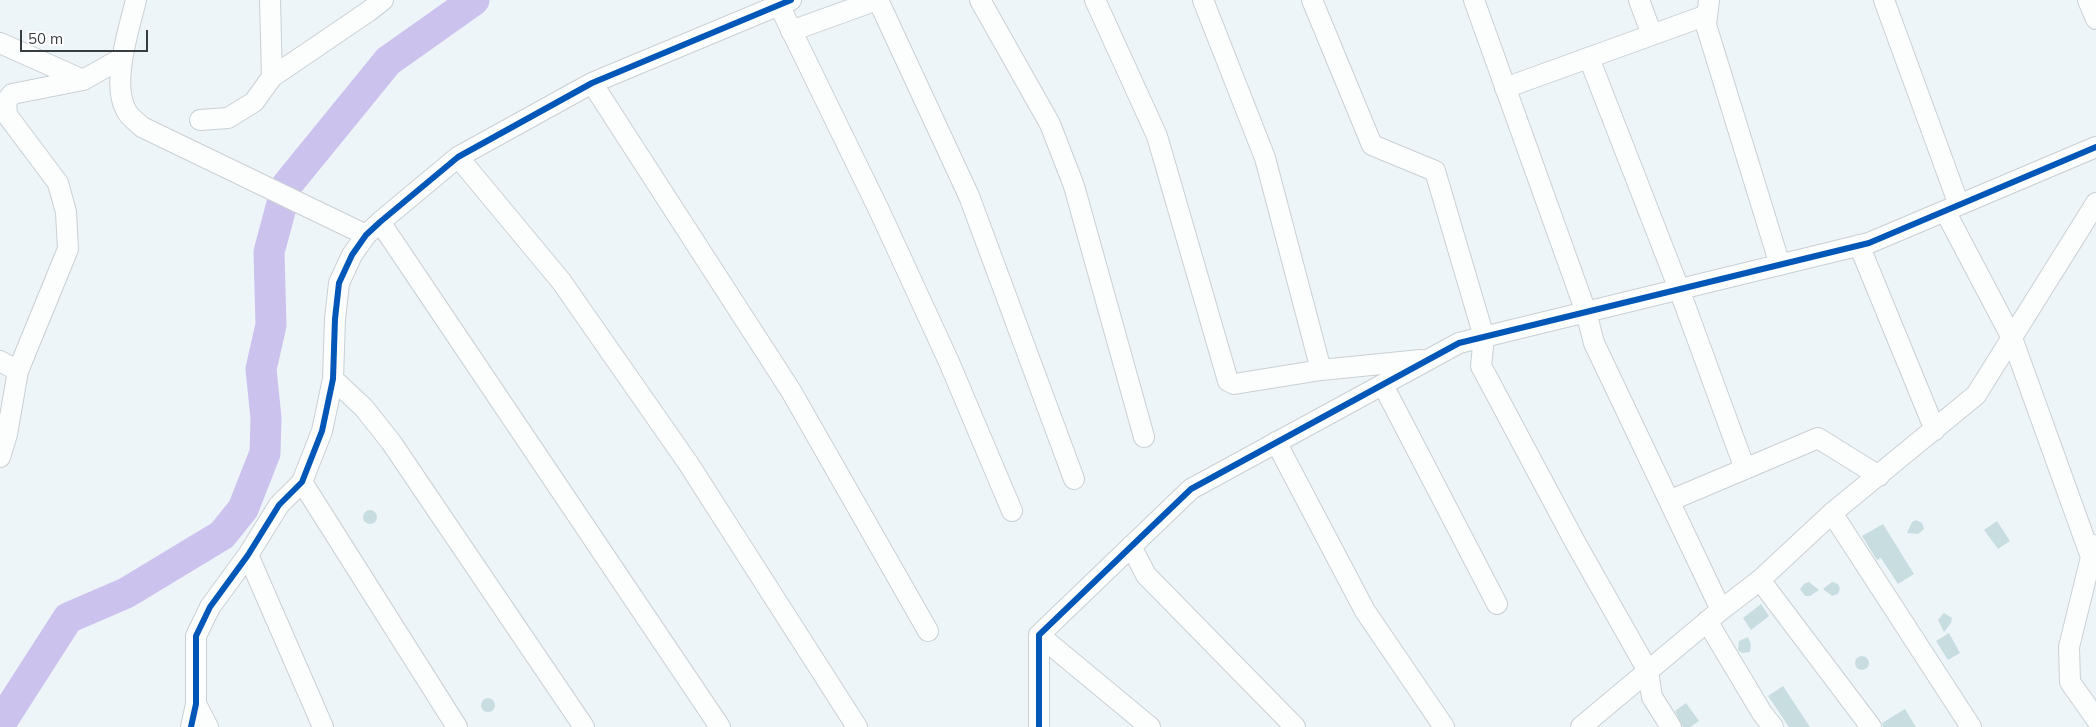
<!DOCTYPE html>
<html>
<head>
<meta charset="utf-8">
<style>
	body { margin:0 }
	#map { position:relative; width:2096px; height:727px; overflow:hidden; background:#eef5f9; font-family:Mulish,sans-serif }
	canvas { display:block }
	.scale { position:absolute; left:20px; top:30px; width:128px; height:22px; box-sizing:border-box; border:2px solid #363e42; border-top:0; padding-left:6px; font-size:15px; line-height:18px; white-space:nowrap; color:#363e42; -webkit-text-stroke:4px #fff; paint-order:stroke }
</style>
</head>
<body>
<div id="map">
<canvas width="2096" height="727"></canvas>
<div class="scale">50 m</div>
</div>
<script>
const g = document.querySelector('canvas').getContext('2d');
g.lineJoin = 'round';
function trace(path, color, width, dash) { g.strokeStyle = color; g.lineWidth = width; g.lineCap = dash ? 'butt' : 'round'; g.setLineDash(dash || []); g.stroke(path); }
function fillPath(path, color) { g.fillStyle = color; g.fill(path, 'evenodd'); }
const river = new Path2D(`
	M0 724 68 618 126 593 222 535 243 509 265 453 266 418 261 369 271 325 269 252 287 185 388 61 474 0`);
const building = new Path2D(`
	M363 517a7 7 0 1 1 14 0a7 7 0 1 1-14 0Z
	M1916 520 1922 523 1924 529 1918 534 1907 533 1912 522Z
	M1997 521 2010 541 1998 549 1984 530Z
	M1883 524 1914 574 1898 584 1881 558 1877 560 1862 536Z
	M1809 582 1819 590 1810 596H1805L1800 589 1804 584Z
	M1832 582 1838 584 1840 589 1838 594 1832 596 1823 589Z
	M1761 604 1769 616 1751 630 1743 618Z
	M1944 613 1952 618 1951 623 1944 632 1938 620Z
	M1949 633 1960 653 1948 660 1936 641Z
	M1748 637 1751 645 1750 652 1742 653 1738 650 1739 641Z
	M1855 663a7 7 0 1 1 14 0a7 7 0 1 1-14 0Z
	M1783 686 1810 727H1789L1768 696Z
	M481 705a7 7 0 1 1 14 0a7 7 0 1 1-14 0Z
	M1686 703 1699 721 1690 727H1683L1675 711Z
	M1905 709 1916 727H1883L1882 723Z`);
const minor = new Path2D(`
	M136 0C129 29 111 83 126 110 129 117 137 122 142 127L366 235
	M270 0 272 77
	M878 0 969 196 1074 479
	M980 0 1050 124 1074 186 1144 437
	M1095 0 1157 136 1228 381 1234 384 1321 370 1421 360
	M1203 0 1265 158 1321 370
	M1312 0 1372 145 1435 171 1484 337 1481 366 1575 542 1648 671 1652 697 1671 727
	M1474 0 1586 312 1594 343 1721 610
	M1639 0 1652 35
	M1709 0 1706 25 1780 265
	M1884 0 1959 205
	M2088 0 2096 19
	M779 5 879 210 949 362 1012 511
	M791 31 877 0
	M0 43 83 80 122 58
	M1589 58 1679 289 1745 469
	M592 83 791 391 928 631
	M1505 88 1707 15
	M200 120 228 118 254 102 272 77 369 11 383 0
	M458 157 561 281 688 463 857 727
	M1945 211 2012 338 2091 557
	M380 222 720 727
	M1859 245 1935 430
	M0 361 18 371
	M333 379 364 408 391 442 584 727
	M1383 385 1497 604
	M1276 442 1365 611 1444 727
	M0 457 7 434 18 371 68 249 66 212 58 183 7 115 6 102 12 94 83 80
	M302 482 457 727
	M1669 501 1818 438 1879 476
	M1832 513 1971 727
	M2094 545 2069 647 2070 682 2096 719
	M1131 546 1146 575 1295 727
	M248 555 323 727
	M1760 580 1871 727
	M1707 621 1762 713 1773 727
	M1039 635 1150 727
	M196 704 208 727
	M191 727 196 704V636L210 607 248 555 279 505 302 482 322 431 333 379 335 319 339 283 352 255 366 235 380 222 458 157 592 83 791 0
	M1039 727V635L1191 489 1459 343 1869 243 2096 147
	M1581 727 1721 610 1760 580 1832 513 1976 395 2096 203`);
const cycleway = new Path2D(`
	M191 727 196 704V636L210 607 248 555 279 505 302 482 322 431 333 379 335 319 339 283 352 255 366 235 380 222 458 157 592 83 791 0
	M1039 727V635L1191 489 1459 343 1869 243 2096 147`);
trace(river, '#cbc2ee', 31);
fillPath(building, '#c8dde0');
trace(minor, '#c9d0d4', 22);
trace(minor, '#fcfefe', 20);
trace(cycleway, '#0057b8', 6);
</script>
</body>
</html>
